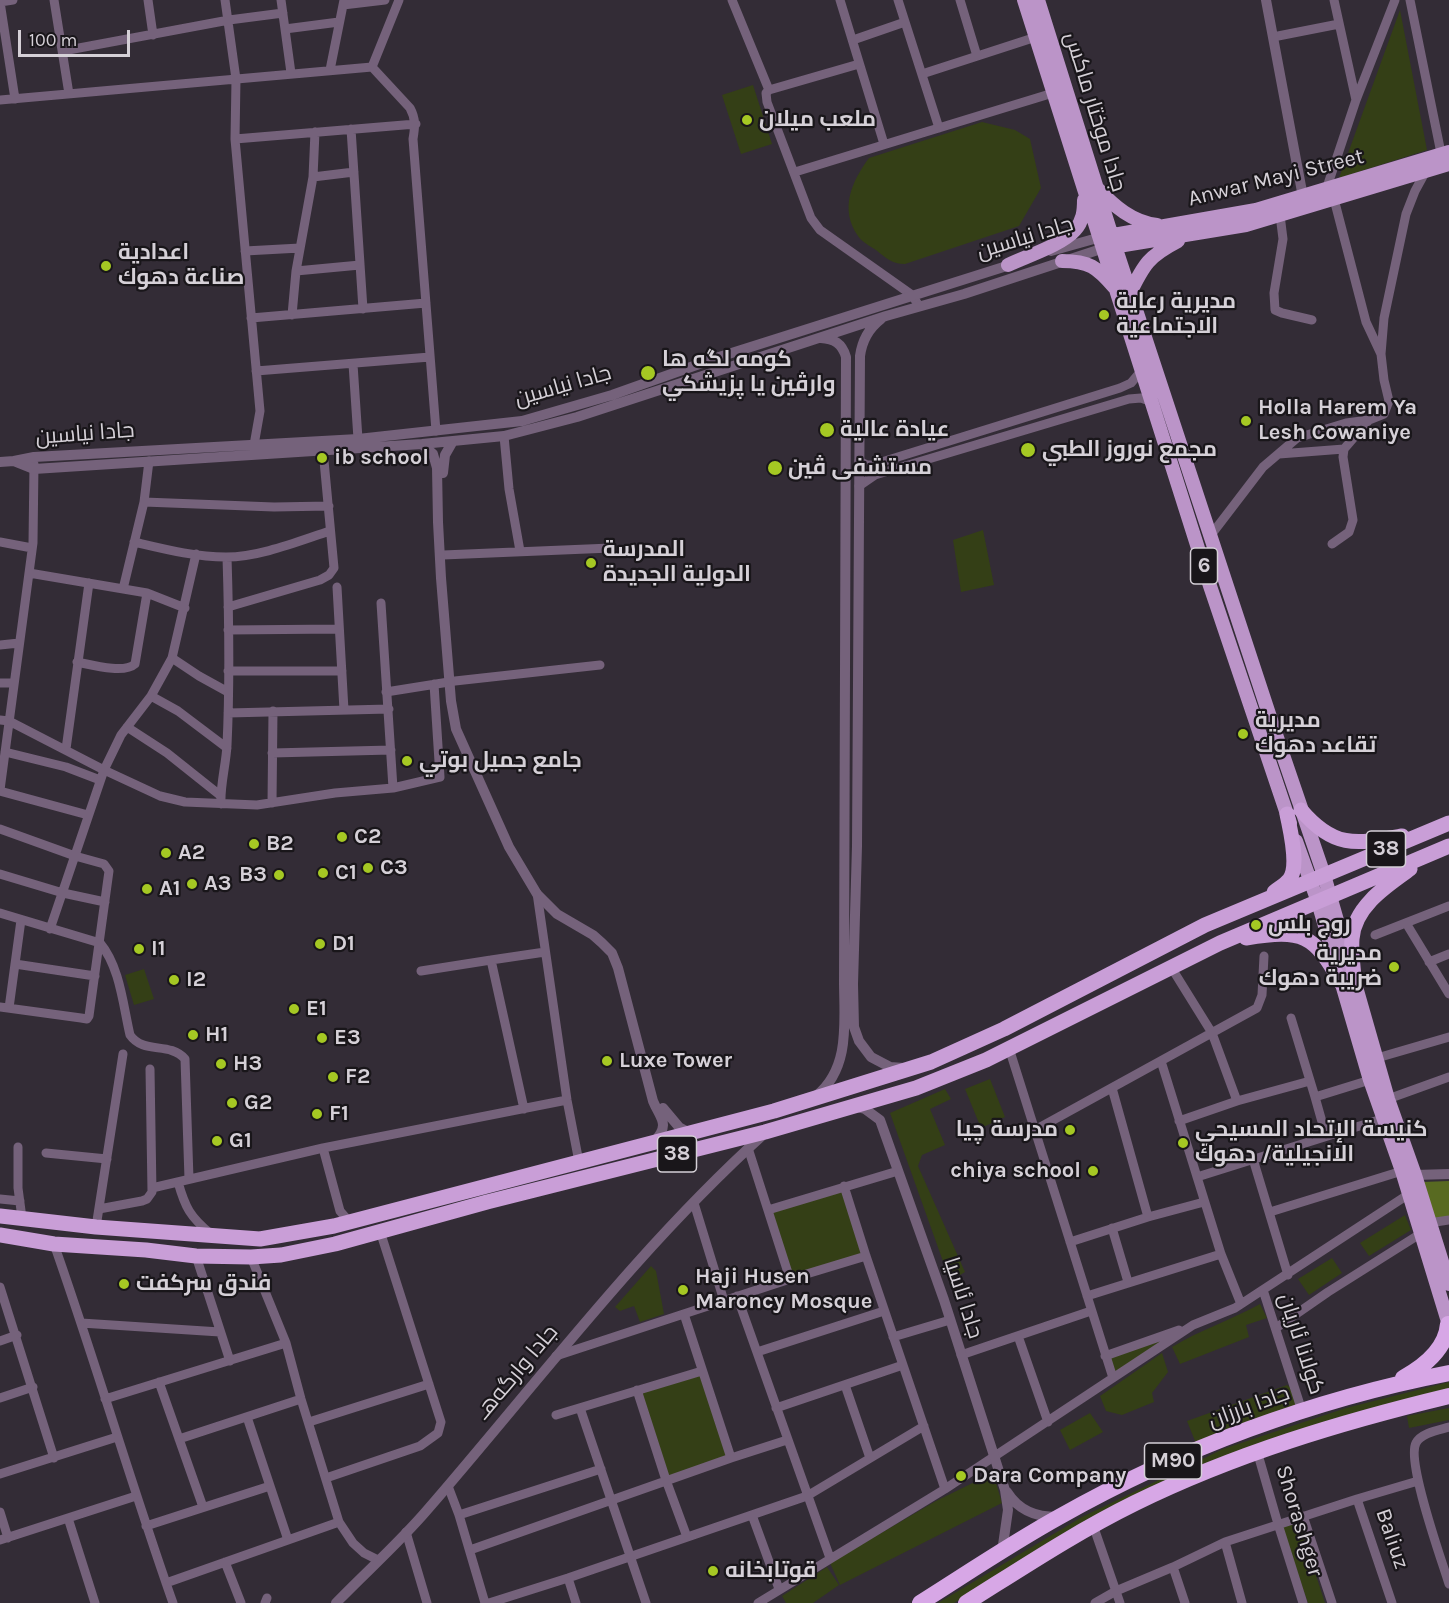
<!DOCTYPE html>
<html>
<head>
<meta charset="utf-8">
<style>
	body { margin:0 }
	#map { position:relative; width:1449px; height:1603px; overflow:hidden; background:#332c36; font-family:Karla,sans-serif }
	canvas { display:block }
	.scale { position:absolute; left:18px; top:30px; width:112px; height:27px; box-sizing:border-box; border:3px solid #d5d0d7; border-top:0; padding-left:8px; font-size:18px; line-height:21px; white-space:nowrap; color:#d5d0d7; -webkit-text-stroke:4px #19161a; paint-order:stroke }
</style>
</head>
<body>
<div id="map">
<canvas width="1449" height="1603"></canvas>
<div class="scale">100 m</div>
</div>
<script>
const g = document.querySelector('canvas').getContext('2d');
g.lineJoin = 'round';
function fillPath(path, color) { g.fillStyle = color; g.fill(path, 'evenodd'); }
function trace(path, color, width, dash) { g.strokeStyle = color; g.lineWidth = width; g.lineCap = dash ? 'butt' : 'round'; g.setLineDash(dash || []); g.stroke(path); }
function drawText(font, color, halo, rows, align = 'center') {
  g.font = font + ' Karla,Cairo,sans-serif'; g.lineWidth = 4.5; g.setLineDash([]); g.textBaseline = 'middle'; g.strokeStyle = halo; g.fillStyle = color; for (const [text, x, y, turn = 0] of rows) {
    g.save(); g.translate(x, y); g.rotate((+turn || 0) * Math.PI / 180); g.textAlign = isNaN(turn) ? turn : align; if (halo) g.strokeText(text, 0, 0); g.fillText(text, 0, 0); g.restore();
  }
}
const green = new Path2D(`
	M1400 10 1427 150 1339 178Z
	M753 85 772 144 741 154 722 95Z
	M982 122 1015 130 1030 139 1041 188 1019 226 905 264C892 264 886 258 876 250 870 246 862 242 858 236 839 209 852 181 869 158Z
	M983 530 994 585 961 592 953 540Z
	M144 969 154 999 134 1005 125 975Z
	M990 1079 1005 1117 981 1128 965 1089Z
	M945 1089 951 1099 930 1109 945 1145 922 1155 918 1166 965 1272 950 1281 890 1113Z
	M844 1186 866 1256 790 1279 768 1210Z
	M1405 1215 1411 1230 1369 1256 1360 1243Z
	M1332 1258 1342 1273 1309 1295 1298 1279Z
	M651 1266 656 1271 664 1314 640 1322 634 1306 620 1311 615 1307Z
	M1260 1304 1267 1318 1246 1325 1249 1337 1180 1364 1172 1347C1200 1330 1231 1320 1260 1304Z
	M1193 1325 1113 1378 1105 1356Z
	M1162 1353 1168 1372 1152 1393 1154 1402 1122 1415 1106 1411 1100 1396Z
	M702 1371 731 1458 666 1480 637 1390Z
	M1449 1382V1392L1385 1407 1071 1533 954 1603H938L1082 1517 1223 1449 1346 1408Z
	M1287 1385 1291 1388 1298 1409 1197 1446 1187 1421Z
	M1449 1408V1420L1409 1428 1407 1416Z
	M1090 1413 1103 1432 1070 1450 1060 1430Z
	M993 1473 1002 1503 840 1585 830 1563 936 1501Z
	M1299 1523 1325 1603H1308L1282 1527Z
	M827 1567 839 1585 813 1603H786L782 1596Z`);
const forest = new Path2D(`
	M1449 1181V1217L1433 1219 1422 1182Z`);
const minor = new Path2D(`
	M54 0 69 94
	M148 0 153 35
	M225 0 236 79 235 139 260 411 254 445
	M281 0 291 73
	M732 0 769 90 766 93 767 102 811 218 820 230 912 295 919 306
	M840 0 884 144
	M898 0 939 128
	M960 0 977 56
	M1334 0 1356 100
	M1410 0 1441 153
	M0 2 15 99
	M0 2 13 0
	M343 5 385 0
	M285 29 339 22
	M1273 37 1339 24
	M853 40 905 22
	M63 51 229 20 283 13
	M372 67 410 108C416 119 415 127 413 139L436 431
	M372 67 399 0
	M330 70 344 0
	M922 74 1036 37
	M769 90 859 64
	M0 100 372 67
	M351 129 363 309
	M235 139 416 124
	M795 172 1053 93
	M313 177 354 172
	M1326 190 1356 100 1395 0
	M1334 199 1366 322 1381 354
	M1280 215 1283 239 1274 293 1275 310 1282 313 1312 320
	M245 251 300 248
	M296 271 360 265
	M292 315 296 271 313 177 315 132
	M251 318 426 303
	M353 364 358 439
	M256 371 430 357
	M504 436 509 489 520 551
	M1279 454 1344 449
	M859 461 867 465H872L1120 388 1131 383 1142 370
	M859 486 875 475 1129 399 1141 398 1152 402
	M144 502 274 507 329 506
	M1211 535 1263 467 1297 438 1346 423 1369 420 1384 414 1389 401 1384 380 1381 354 1384 318 1406 214 1415 191 1427 169
	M0 542 32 548
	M134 542C164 549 195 557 226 557 260 557 299 541 330 531
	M1332 544 1349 532 1353 520 1343 457 1344 449 1369 420
	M443 555 611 548
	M29 573 147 593 185 608
	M337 587 344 710
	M123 589 144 502 149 461
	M381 603 393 788
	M228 607 320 580 329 575 334 568 323 450
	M228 630 339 629
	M0 645 19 643
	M172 658 199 676 228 692
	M77 662C92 665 124 674 135 664L147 593
	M228 671H342
	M0 683H14
	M386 692 455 681 600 665
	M151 696 178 711 227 748
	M228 713 389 709
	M0 720 9 721 104 770 160 796 185 802 257 805 335 793 393 788 440 777 434 684
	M127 727 167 753 221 796
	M66 749 89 583
	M5 752 66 767 100 780
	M272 753 391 750
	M0 790 33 543 34 464
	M0 791 88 815
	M272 803 273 711
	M221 804C220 785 226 765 227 745 230 683 229 619 227 557
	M0 829 75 856 104 864 109 871 89 1016 87 1019 81 1018 0 1007
	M0 874 63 893 105 902
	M537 893 567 1100 579 1162
	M0 913 100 943C120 967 123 1005 130 1035 144 1055 169 1041 185 1059L189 1179
	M1406 923 1449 994
	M50 929 104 770 121 735 151 696 172 658 196 554
	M1375 935 1449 906
	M1429 962 1449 954
	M15 964 95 976
	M1171 967 1212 1033 1237 1101
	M421 971 491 960
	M9 1008 21 920
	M1291 1018 1315 1097
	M1009 1048 1113 1378
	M1377 1058 1449 1037
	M1161 1061 1221 1254 1241 1304
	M1112 1088 1148 1217
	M1388 1099 1449 1077
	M524 1109 491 960 545 952
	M1179 1121 1237 1101 1310 1081
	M1035 1130 1257 1008 1262 995 1264 956
	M1326 1136 1315 1097 1370 1080
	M18 1147V1188L22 1218
	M323 1148 340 1211 346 1218 352 1221
	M748 1148 790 1279
	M46 1153 107 1159
	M1253 1159 1288 1275
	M1197 1177 1385 1118
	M178 1182C185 1207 190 1217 211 1234
	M844 1186 866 1256 945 1489
	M152 1188 323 1148 567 1100
	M0 1199 20 1201
	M694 1203 724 1301
	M99 1209 142 1201 147 1199 152 1192 150 1069
	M768 1210 898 1171
	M1270 1212 1402 1171
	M1429 1223 1449 1220
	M96 1227 123 1054
	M1112 1228 1128 1282
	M1070 1242 1148 1217 1204 1202
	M54 1244C96 1363 131 1484 173 1603
	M196 1256 230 1361
	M251 1257 286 1343 301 1399 339 1522 353 1543 364 1553 378 1560
	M0 1287 54 1458
	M1263 1290 1302 1411
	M737 1296 830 1558
	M1087 1296 1221 1254
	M684 1314 731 1458
	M81 1323 220 1332
	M1276 1328 1328 1292 1420 1234
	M1018 1336 1048 1422
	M893 1337 950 1320
	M0 1341 17 1335
	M757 1352 884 1311
	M961 1355 1091 1311
	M556 1356 790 1279 866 1256
	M1105 1356 1179 1330
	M159 1382 203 1507
	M845 1385 870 1458
	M637 1390 666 1480 687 1537
	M0 1398 33 1387
	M105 1399 286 1343
	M580 1408 646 1603
	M776 1408 903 1365
	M556 1415 702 1371
	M247 1417 288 1540
	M309 1422 429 1384
	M1449 1427C1439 1430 1421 1433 1416 1443 1406 1461 1442 1561 1449 1584
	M179 1439 301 1399
	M1257 1451 1278 1524 1303 1603
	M0 1474 117 1437
	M326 1478 420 1446 438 1433 441 1422 380 1231
	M448 1486 459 1515 485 1603
	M1357 1499 1418 1481
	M0 1512 8 1538
	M459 1515 601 1469
	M752 1515 779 1589
	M1303 1516 1332 1603
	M68 1518 95 1603
	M1093 1525 1120 1603
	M146 1526 270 1486
	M406 1532 427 1603
	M0 1540 136 1496
	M1225 1542 1242 1603
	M470 1550 731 1458 787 1440
	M225 1562 241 1603
	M1173 1567 1185 1603
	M568 1578 576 1603
	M166 1583 339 1522
	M265 1603 267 1598
	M489 1603 568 1578 807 1496 924 1426
	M758 1603 945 1489 1193 1325 1235 1308 1409 1194
	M1095 1603 1116 1591 1173 1567 1225 1542 1357 1499 1392 1603`);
const tertiary = new Path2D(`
	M1266 0 1303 197
	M1051 251 1101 237
	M881 319C868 329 862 341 860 356L857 846 853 984 854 1027 859 1041 871 1057 890 1067 904 1068
	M422 444 433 454 437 468 438 522 441 578 451 701 456 729 509 847 537 894 557 914 593 935 602 943 612 953 618 968 653 1101C660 1118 671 1124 654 1142
	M14 461 34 457 358 439 522 421 612 395 719 357 1013 264
	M0 462 14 461 34 469 422 444 504 436 577 417 886 316 964 294 1104 248
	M443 473 445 455 453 441
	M816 1096C851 1068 844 1021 844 981L846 357C842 343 834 339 821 338
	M853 1106 865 1109 880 1120 944 1300 1005 1490 1008 1510 1002 1552
	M663 1108 679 1127 688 1132
	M1415 1175 1449 1174
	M1007 1492C1019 1511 1036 1517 1057 1517
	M336 1603C366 1572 400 1542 428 1509 538 1382 639 1247 764 1134`);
const primary = new Path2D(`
	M1024 0 1210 586 1290 823
	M1038 0 1115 246 1270 717 1324 875 1388 1099 1415 1175 1449 1284
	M1098 189C1114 206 1132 222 1157 225
	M1102 237 1256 210 1449 152
	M1106 248 1246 225 1449 164
	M1062 261C1089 261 1097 267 1114 287
	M1008 265C1027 256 1062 245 1075 230 1083 221 1084 211 1084 200
	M1130 293C1144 264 1149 256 1178 241
	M1296 841 1318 902 1370 1080 1402 1171 1449 1325`);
const trunk = new Path2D(`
	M1301 810C1334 849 1356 844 1402 836
	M1274 892C1279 888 1285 885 1289 880 1300 867 1290 830 1287 814
	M1246 938C1303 929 1314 934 1341 983
	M1354 977C1353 965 1351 952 1352 939 1354 907 1386 886 1410 869
	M0 1216 96 1227 260 1239 334 1226 774 1111 931 1062 1004 1029 1205 925 1449 823
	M0 1235 54 1244 146 1250 196 1256 251 1257 281 1255 335 1244 487 1202 765 1132 916 1088 986 1060 1220 943 1449 846`);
const motorway = new Path2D(`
	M1403 1378C1423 1367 1446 1349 1448 1324
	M920 1603C966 1574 1012 1543 1059 1517 1179 1449 1314 1399 1449 1373
	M966 1603C1022 1568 1076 1532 1135 1503 1235 1454 1341 1422 1449 1396`);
const markers = [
	[747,120,6,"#a5c823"],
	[106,266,6,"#a5c823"],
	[1104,315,6,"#a5c823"],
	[648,373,8,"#a5c823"],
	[1246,421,6,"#a5c823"],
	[827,430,8,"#a5c823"],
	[1028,450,8,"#a5c823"],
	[322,458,6,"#a5c823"],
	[775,468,8,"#a5c823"],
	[591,563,6,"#a5c823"],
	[1243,734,6,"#a5c823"],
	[407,761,6,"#a5c823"],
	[342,837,6,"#a5c823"],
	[254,844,6,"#a5c823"],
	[166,853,6,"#a5c823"],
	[368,868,6,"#a5c823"],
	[323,873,6,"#a5c823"],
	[279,875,6,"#a5c823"],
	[192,884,6,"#a5c823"],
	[147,889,6,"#a5c823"],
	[1256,925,6,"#a5c823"],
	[320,944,6,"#a5c823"],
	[139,949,6,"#a5c823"],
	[1394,967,6,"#a5c823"],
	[174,980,6,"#a5c823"],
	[294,1009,6,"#a5c823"],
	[193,1035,6,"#a5c823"],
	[322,1038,6,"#a5c823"],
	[607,1061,6,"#a5c823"],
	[221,1064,6,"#a5c823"],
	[333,1077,6,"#a5c823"],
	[232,1103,6,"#a5c823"],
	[317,1114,6,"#a5c823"],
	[1070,1130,6,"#a5c823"],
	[217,1141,6,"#a5c823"],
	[1183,1143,6,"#a5c823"],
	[1093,1171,6,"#a5c823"],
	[124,1284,6,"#a5c823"],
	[683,1290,6,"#a5c823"],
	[961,1476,6,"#a5c823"],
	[713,1571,6,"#a5c823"]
];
const shields = [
	[1204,566,27],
	[1386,849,39],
	[677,1154,39],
	[1173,1461,57]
];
const shieldNames = [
	["6",1204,566],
	["38",1386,849],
	["38",677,1154],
	["M90",1173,1461]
];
const streetNames = [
	["جادا موختار ماكس",1095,112,73],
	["Anwar Mayi Street",1276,178,-14],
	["جادا نیاسین",1025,238,-17],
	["جادا نیاسین",563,386,-16],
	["جادا نیاسین",85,434,-4],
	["جادا ئاسيا",963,1298,72],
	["كولانا ئاريان",1301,1344,72],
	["جادا وارگه‌هـ",517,1372,-50],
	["جادا بارزان",1249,1407,-20],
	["Shorashger",1299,1521,73],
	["Baliuz",1392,1539,71]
];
const poiNames = [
	["ملعب ميلان",759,120],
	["اعدادية",118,253],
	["صناعة دهوك",118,278],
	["مديرية رعاية",1116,302],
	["الاجتماعية",1116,327],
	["كومه لگه ها",662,360],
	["وارڤين يا پزيشكي",662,385],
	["Holla Harem Ya",1258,408],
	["Lesh Cowaniye",1258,433],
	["عيادة عالية",840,430],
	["مجمع نوروز الطبي",1042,450],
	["ib school",334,458],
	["مستشفى ڤين",788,468],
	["المدرسة",603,550],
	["الدولية الجديدة",603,575],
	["مديرية",1255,721],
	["تقاعد دهوك",1255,746],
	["جامع جميل بوتي",419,761],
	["C2",354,837],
	["B2",266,844],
	["A2",178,853],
	["C3",380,868],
	["C1",335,873],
	["B3",267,875,"right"],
	["A3",204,884],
	["A1",159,889],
	["روج بلس",1268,925],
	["D1",332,944],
	["I1",151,949],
	["مديرية",1382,954,"right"],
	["ضريبة دهوك",1382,979,"right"],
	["I2",186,980],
	["E1",306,1009],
	["H1",205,1035],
	["E3",334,1038],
	["Luxe Tower",619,1061],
	["H3",233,1064],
	["F2",345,1077],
	["G2",244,1103],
	["F1",329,1114],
	["مدرسة چيا",1058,1130,"right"],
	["كنيسة الإتحاد المسيحي",1195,1130],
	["الانجيلية/ دهوك",1195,1155],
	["G1",229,1141],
	["chiya school",1081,1171,"right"],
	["Haji Husen",695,1277],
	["Maroncy Mosque",695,1302],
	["فندق سركفت",136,1284],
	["Dara Company",973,1476],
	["قوتابخانه",725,1571]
];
fillPath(green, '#343f16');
fillPath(forest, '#586a21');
trace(minor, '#75627b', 9);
trace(tertiary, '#75627b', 10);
trace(primary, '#bb94c8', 14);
trace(trunk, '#c99ed7', 15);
trace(motorway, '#d7a7e6', 16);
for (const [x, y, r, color] of markers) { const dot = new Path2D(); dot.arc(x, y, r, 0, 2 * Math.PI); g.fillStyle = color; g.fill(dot); trace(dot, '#19161a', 2); }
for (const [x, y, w] of shields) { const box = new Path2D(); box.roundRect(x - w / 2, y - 18, w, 36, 4.5); g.fillStyle = '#19161a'; g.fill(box); trace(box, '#d5d0d7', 1.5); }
drawText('bold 21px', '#d5d0d7', null, shieldNames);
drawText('22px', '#d5d0d7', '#19161a', streetNames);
drawText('bold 22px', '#d5d0d7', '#19161a', poiNames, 'left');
</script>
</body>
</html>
